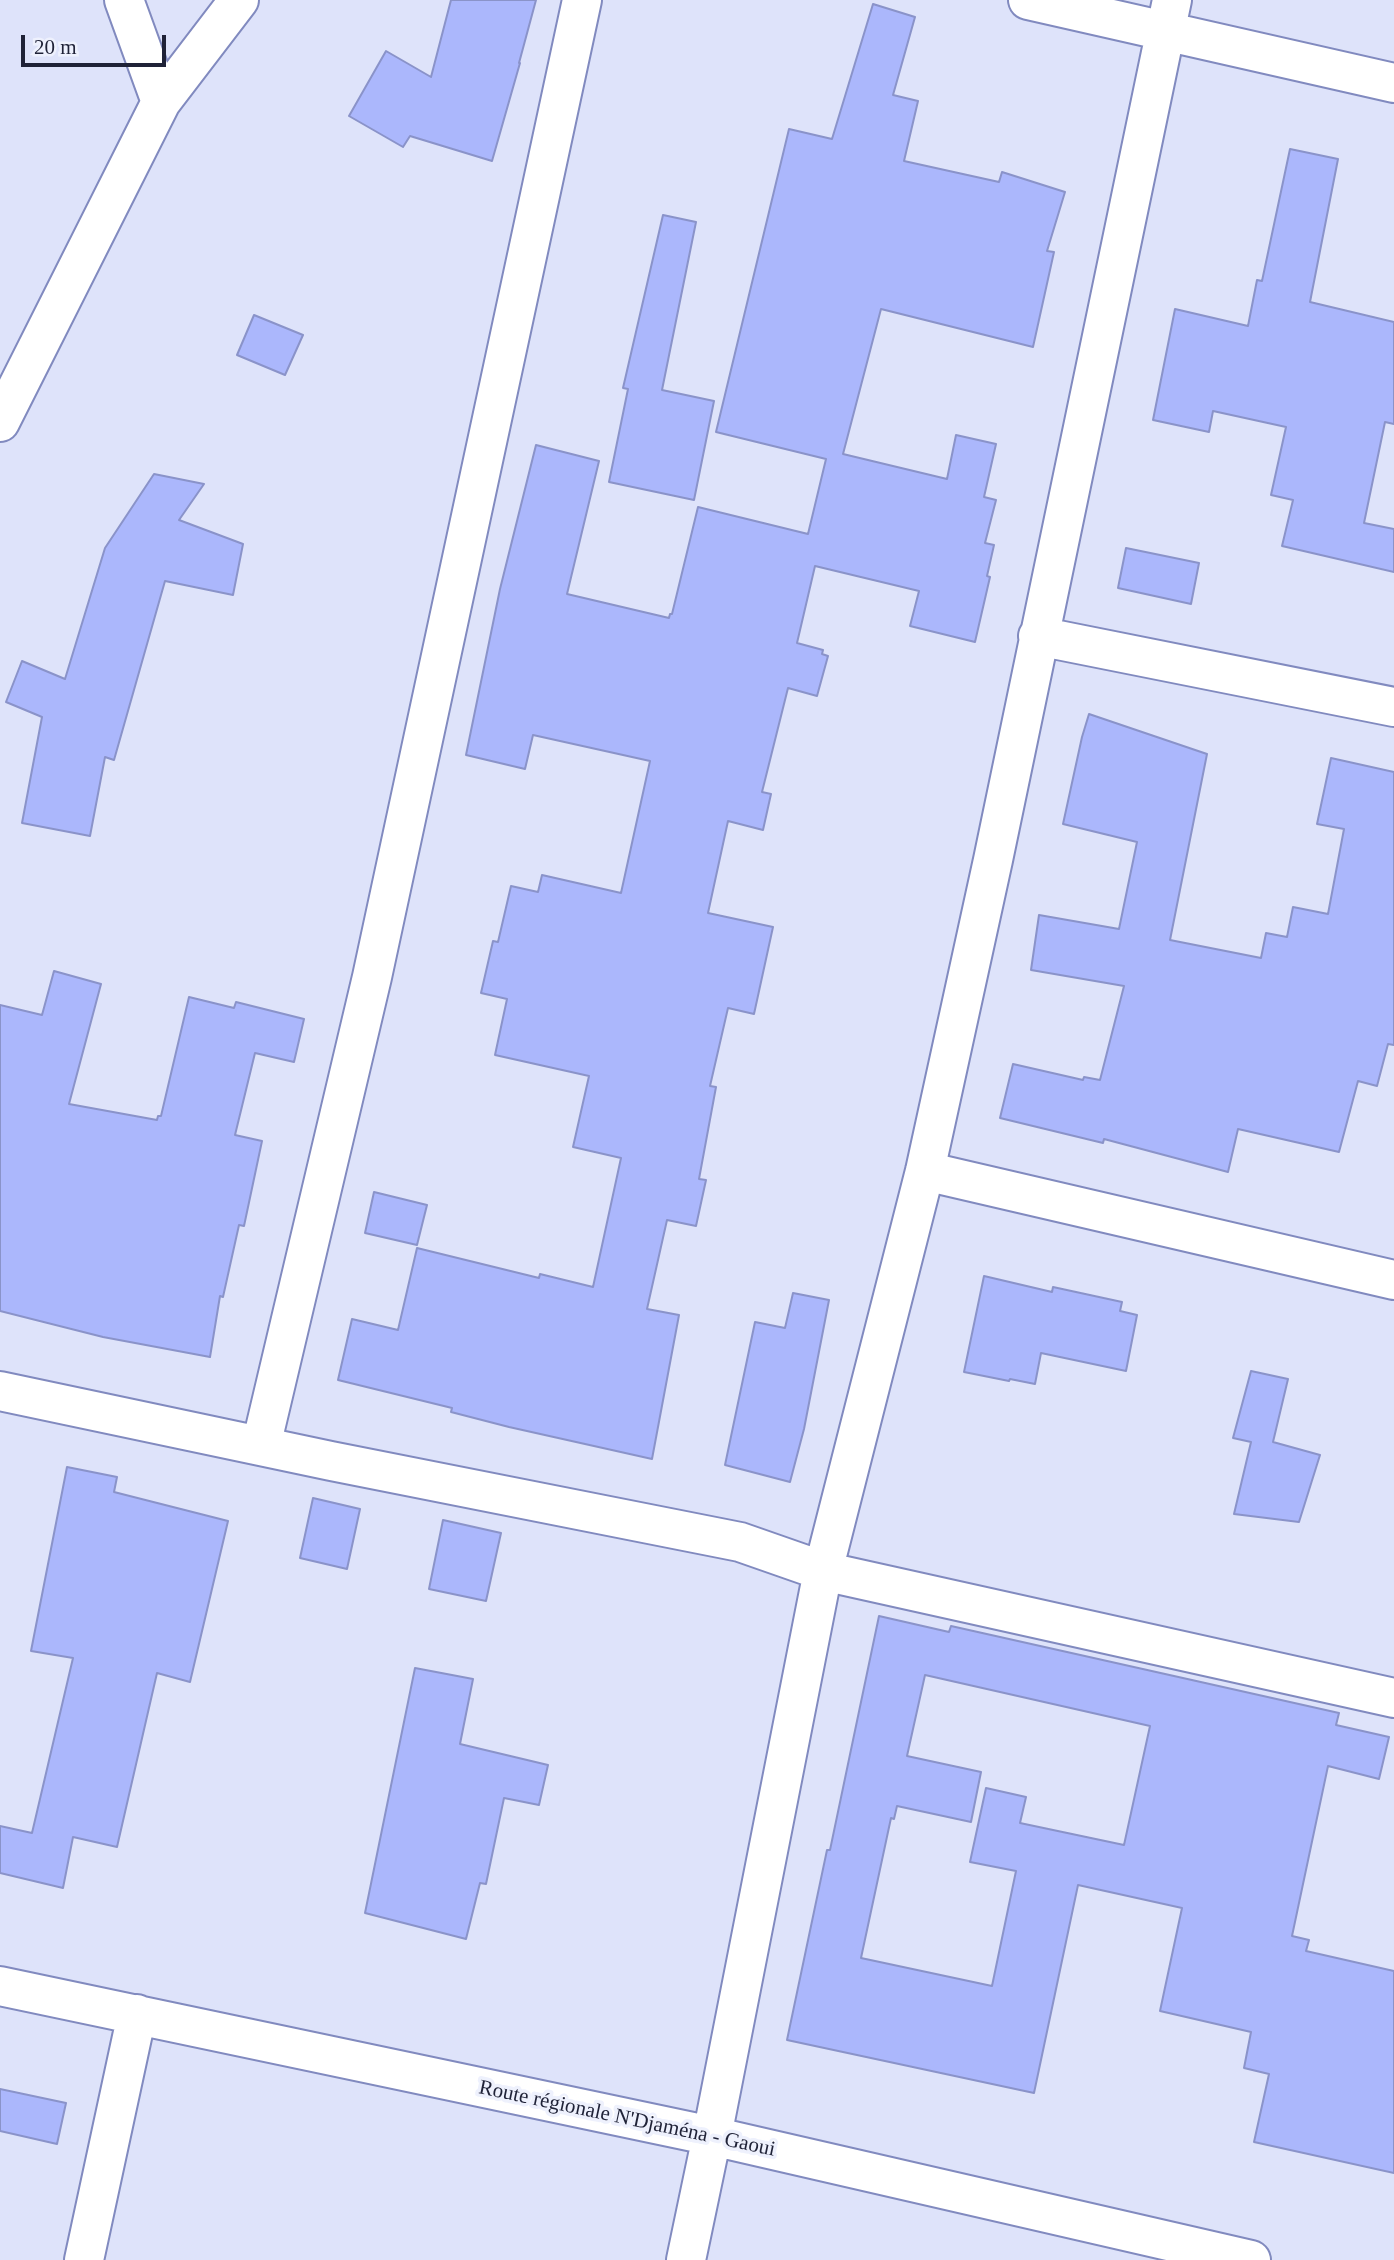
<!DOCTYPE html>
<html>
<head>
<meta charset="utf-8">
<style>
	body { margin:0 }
	#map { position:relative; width:1394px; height:2260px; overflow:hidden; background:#dee3fa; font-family:"Times New Roman",serif }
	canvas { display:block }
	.scale { position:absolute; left:21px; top:35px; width:145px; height:32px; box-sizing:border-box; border:4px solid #1f2237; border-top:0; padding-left:9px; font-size:21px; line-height:24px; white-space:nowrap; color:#1f2237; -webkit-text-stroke:5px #eef1fd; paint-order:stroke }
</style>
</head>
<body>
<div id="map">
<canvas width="1394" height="2260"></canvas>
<div class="scale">20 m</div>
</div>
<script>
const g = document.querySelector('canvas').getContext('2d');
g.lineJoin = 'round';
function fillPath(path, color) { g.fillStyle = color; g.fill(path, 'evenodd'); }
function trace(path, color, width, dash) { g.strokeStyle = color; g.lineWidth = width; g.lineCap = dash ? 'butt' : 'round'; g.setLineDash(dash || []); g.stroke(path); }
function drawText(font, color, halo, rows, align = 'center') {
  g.font = font + ' "Times New Roman",serif'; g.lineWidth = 7; g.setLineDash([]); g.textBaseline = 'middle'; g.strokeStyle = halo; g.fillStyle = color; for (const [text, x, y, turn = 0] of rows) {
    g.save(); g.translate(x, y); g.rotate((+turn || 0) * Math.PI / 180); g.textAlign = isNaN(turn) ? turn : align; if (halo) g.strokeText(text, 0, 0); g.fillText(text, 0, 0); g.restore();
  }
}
const building = new Path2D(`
	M451 0H536L519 63H520L492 161 410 136 403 147 349 116 386 51 431 77Z
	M873 4 915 17 893 95 918 101 904 161 999 182 1002 172 1065 192 1047 251 1054 252 1033 347 881 309 843 454 947 479 956 435 996 444 984 497 996 500 985 543 994 545 987 576 990 577 975 642 910 626 919 591 815 566 797 643 823 650 822 654 828 656 817 696 788 688 762 792 771 794 763 830 728 821 708 913 773 927 754 1014 728 1008 710 1086 716 1087 699 1179 706 1180 696 1226 667 1220 647 1309 679 1315 652 1459 509 1427 451 1412 452 1408 338 1380 352 1319 398 1330 417 1248 539 1278 540 1274 593 1287 621 1158 573 1147 589 1076 495 1055 507 999 481 993 493 941 498 942 511 886 538 892 542 875 621 893 650 761 533 735 525 769 466 755 500 589 536 445 599 461 567 594 669 618 670 614H672L698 507 808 534 826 459 716 432 789 129 832 139Z
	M1290 149 1338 159 1310 302 1394 322V424L1385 422 1364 523 1394 529V572L1282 546 1293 500 1271 495 1286 427 1213 411 1209 432 1153 420 1175 309 1248 326 1257 280 1262 281Z
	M663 215 696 222 662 390 714 401 694 500 609 482 628 389 623 388Z
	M254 315 303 335 285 375 237 355Z
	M154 474 204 484 179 520 243 544 233 595 165 581 114 760 105 757 90 836 22 823 42 717 6 702 22 661 65 679 105 548Z
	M1126 548 1199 563 1191 604 1118 588Z
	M1089 714 1207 754 1170 940 1261 958 1266 933 1287 937 1293 907 1328 914 1344 829 1317 824 1331 758 1394 772V1045L1388 1044 1377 1086 1358 1081 1339 1152 1238 1129 1228 1172 1104 1139 1103 1143 1000 1118 1013 1064 1083 1080 1084 1077 1100 1080 1124 986 1031 970 1039 915 1119 929 1137 842 1063 824 1082 737Z
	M54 971 101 984 69 1104 157 1120 158 1116H161L189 997 234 1008 236 1002 304 1019 294 1062 255 1053 235 1135 262 1141 244 1226 239 1225 223 1297 220 1296 210 1357 103 1337 0 1311V1005L42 1015Z
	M374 1192 427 1205 417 1245 365 1233Z
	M984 1276 1052 1292 1053 1287 1122 1302 1120 1311 1137 1315 1126 1371 1041 1353 1035 1384 1010 1379 1009 1381 964 1372Z
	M793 1293 829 1300 804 1429 790 1482 725 1465 755 1322 785 1328Z
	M1251 1371 1288 1379 1273 1442 1320 1455 1299 1522 1234 1514 1251 1442 1233 1438Z
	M67 1467 117 1477 114 1492 228 1521 190 1682 157 1673 117 1847 73 1837 63 1888 0 1873V1826L32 1833 73 1658 31 1651Z
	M313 1498 360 1509 347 1569 300 1558Z
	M443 1520 501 1533 486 1601 429 1589Z
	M879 1616 949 1632 951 1626 1339 1713 1336 1725 1389 1737 1379 1779 1328 1766 1292 1936 1309 1940 1306 1951 1394 1971V2173L1254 2142 1269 2074 1244 2068 1251 2032 1160 2011 1182 1908 1078 1885 1034 2093 787 2040 827 1850H830ZM925 1675 1150 1726 1124 1845 1020 1823 1026 1797 986 1788 970 1862 1016 1871 992 1986 861 1958 891 1818 894 1819 897 1806 971 1822 981 1772 907 1756Z
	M415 1668 473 1679 460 1744 548 1765 539 1805 504 1798 486 1884 480 1883 466 1939 365 1913Z
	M0 2089 66 2103 57 2144 0 2131Z`);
const minor = new Path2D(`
	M124 0 161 102
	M1028 0 1394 83
	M0 422 161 102 239 0
	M1038 636 1394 707
	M925 1171 1394 1280
	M0 1391 331 1461 740 1542 823 1571 1394 1698
	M261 1446 372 977 582 0
	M0 1986 712 2136 1251 2260
	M84 2260 137 2014
	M686 2260 712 2136 823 1571 925 1171 993 860 1172 0`);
const streetNames = [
	["Route régionale N'Djaména - Gaoui",627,2119,12]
];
fillPath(building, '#abb7fc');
trace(building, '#8a93c9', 2);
trace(minor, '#818abf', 42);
trace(minor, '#fff', 38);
drawText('21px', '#1f2237', '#eef1fd', streetNames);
</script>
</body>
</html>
